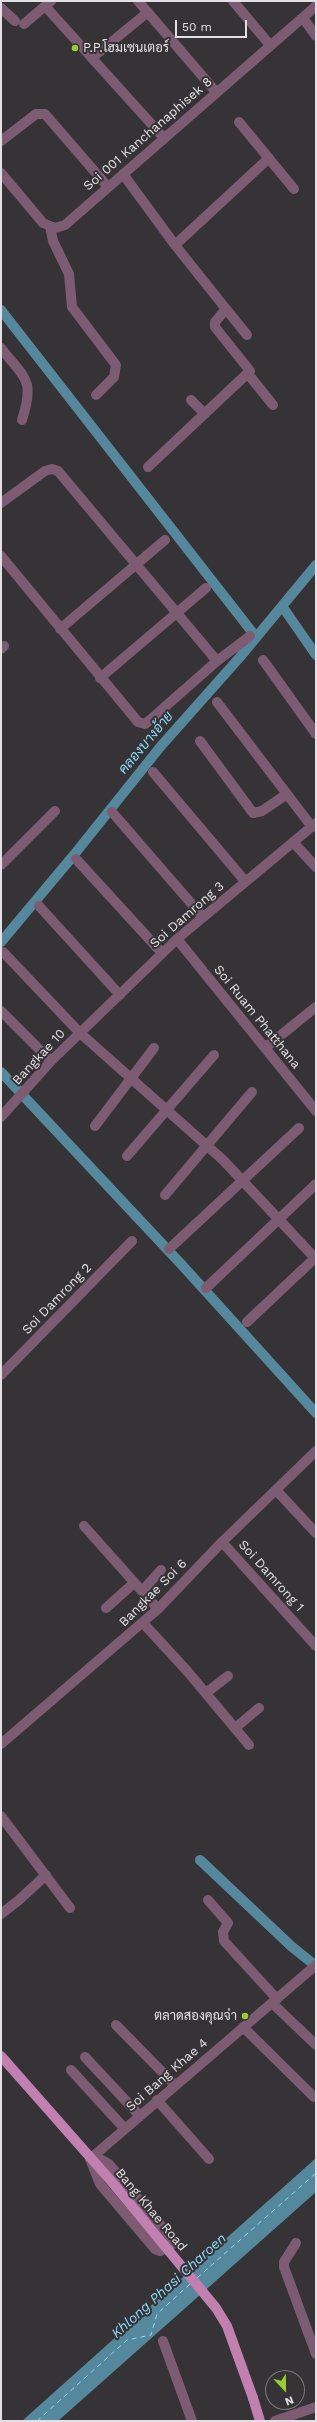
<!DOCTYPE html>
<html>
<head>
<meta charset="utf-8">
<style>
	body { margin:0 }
	#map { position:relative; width:317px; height:2422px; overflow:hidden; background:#363336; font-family:"Work Sans",sans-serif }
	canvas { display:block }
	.frame { position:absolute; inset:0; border:2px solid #e2e0e2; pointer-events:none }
	.north { position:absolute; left:265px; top:2370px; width:40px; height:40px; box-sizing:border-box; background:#363336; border:1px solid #7b787b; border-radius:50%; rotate:158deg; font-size:11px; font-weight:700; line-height:16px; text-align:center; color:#e2e0e2 }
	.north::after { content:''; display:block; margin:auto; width:14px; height:18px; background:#9bcb33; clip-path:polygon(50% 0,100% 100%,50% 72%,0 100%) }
	.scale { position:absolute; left:175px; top:20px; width:72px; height:18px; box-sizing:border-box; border:2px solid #e2e0e2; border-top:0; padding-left:5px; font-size:12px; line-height:14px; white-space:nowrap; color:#e2e0e2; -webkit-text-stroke:3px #363336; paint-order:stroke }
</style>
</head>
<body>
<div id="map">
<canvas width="317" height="2422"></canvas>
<div class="frame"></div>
<div class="north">N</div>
<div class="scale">50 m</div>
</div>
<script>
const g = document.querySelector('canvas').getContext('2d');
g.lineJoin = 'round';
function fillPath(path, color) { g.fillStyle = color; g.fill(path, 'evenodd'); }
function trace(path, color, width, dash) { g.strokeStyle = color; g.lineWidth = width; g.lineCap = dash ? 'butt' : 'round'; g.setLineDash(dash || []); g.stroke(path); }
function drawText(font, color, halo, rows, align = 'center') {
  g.font = font + ' "Work Sans",Sarabun,sans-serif'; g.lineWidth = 4; g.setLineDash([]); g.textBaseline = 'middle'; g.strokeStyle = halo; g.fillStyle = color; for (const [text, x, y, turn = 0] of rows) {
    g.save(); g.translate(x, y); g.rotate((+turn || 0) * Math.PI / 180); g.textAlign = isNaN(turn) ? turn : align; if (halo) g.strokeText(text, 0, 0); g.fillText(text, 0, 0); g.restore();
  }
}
const water = new Path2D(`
	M316 2158V2192L58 2421H22Z`);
const canal = new Path2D(`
	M1 310 256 637
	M282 606 316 655
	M1 942 73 856 161 746 240 657 316 565
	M1 1072 181 1264 316 1413
	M200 1860 291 1946 316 1966`);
const ferry = new Path2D(`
	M197 2278 316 2173
	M37 2421 127 2340 151 2335 157 2314 190 2284`);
const minor = new Path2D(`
	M138 1 216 92
	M233 1 270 45
	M45 6 164 138
	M1 8 15 21
	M303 18 316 36
	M24 24 51 1
	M92 58 148 12
	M239 122 294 189
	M1 141 36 114H45L108 187
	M1 173 43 223 55 228 65 225 316 6
	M123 174 175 245 226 309 215 322V327L250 371 148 467
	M50 226 53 241 69 274 72 307 116 365 114 377 96 395
	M175 245 269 158
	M226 309 247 335
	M1 348C25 379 35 379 22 420
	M248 374 273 405
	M191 400 205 414
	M1 503 45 471 52 469 58 471 217 661
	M1 556 138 722 145 724 150 720 217 661 250 636
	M60 629 165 540
	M1 649 4 646
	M263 660 316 734
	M100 678 206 588
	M217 702 312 827
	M200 741 253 813 262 811 287 794
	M153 772 245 881
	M112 812 203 917
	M293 842 316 867
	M76 859 162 953
	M1 865 55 811
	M39 906 120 995
	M177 939 316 1111
	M3 952 80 1033 223 1160 315 1258
	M1 1011 51 1061
	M265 1048 316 1007
	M1 1117 51 1061 177 939 316 823
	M95 1126 154 1048
	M127 1156 214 1055
	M165 1195 252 1092
	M169 1249 299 1128
	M206 1288 316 1184
	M247 1322 316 1257
	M1 1375 132 1241
	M276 1490 316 1533
	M84 1526 158 1609
	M222 1542 316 1646
	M142 1591 161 1570
	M106 1608 134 1583
	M143 1623 188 1672 249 1745
	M206 1693 228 1676
	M235 1728 259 1708
	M1 1744 158 1609 222 1542 316 1451
	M1 1816 70 1908
	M208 1900 228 1923 223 1932 224 1941 277 1999
	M1 1914 19 1900 46 1875
	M272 2003 316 2045
	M116 2025 175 2085
	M243 2027 314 2097
	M85 2057 140 2116
	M71 2070 125 2129
	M157 2100 209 2159
	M90 2159 316 1965
	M90 2159 102 2160 109 2164 170 2236 171 2245 160 2251 155 2249 100 2184Z
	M296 2243 284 2262V2267L316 2354
	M163 2341 192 2421
	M275 2421 316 2407`);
const major = new Path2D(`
	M1 2056 112 2182
	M253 2398 260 2421`);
const majorBridge = new Path2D(`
	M112 2182 216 2308 227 2326 253 2398`);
const markers = [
	[75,48,4,"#9bcb33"],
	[245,2016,4,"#9bcb33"]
];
const poiNames = [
	["P.P.โฮมเซนเตอร์",83,48],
	["ตลาดสองคุณจ่า",237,2016,"right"]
];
const streetNames = [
	["Soi 001 Kanchanaphisek 8",148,134,-41],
	["Soi Damrong 3",187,915,-41],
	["Soi Ruam Phatthana",257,1017,51],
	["Bangkae 10",39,1057,-47],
	["Soi Damrong 2",57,1299,-46],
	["Soi Damrong 1",271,1576,48],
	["Bangkae Soi 6",153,1593,-45],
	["Soi Bang Khae 4",167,2075,-41],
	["Bang Khae Road",151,2210,50]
];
const waterNames = [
	["คลองบางอ้าย",146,743,-50],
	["Khlong Phasi Charoen",169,2286,-42]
];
fillPath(water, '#56889d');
trace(canal, '#56889d', 10);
trace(ferry, '#8adafd', 1, [5, 4]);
trace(minor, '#7c5b73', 10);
trace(major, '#c280b0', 10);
trace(majorBridge, '#c280b0', 10);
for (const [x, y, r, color] of markers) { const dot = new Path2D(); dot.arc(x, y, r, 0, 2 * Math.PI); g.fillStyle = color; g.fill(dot); trace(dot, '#363336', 1.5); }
drawText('13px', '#e2e0e2', '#363336', poiNames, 'left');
drawText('13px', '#e2e0e2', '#363336', streetNames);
drawText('italic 14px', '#8adafd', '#363336', waterNames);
</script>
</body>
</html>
